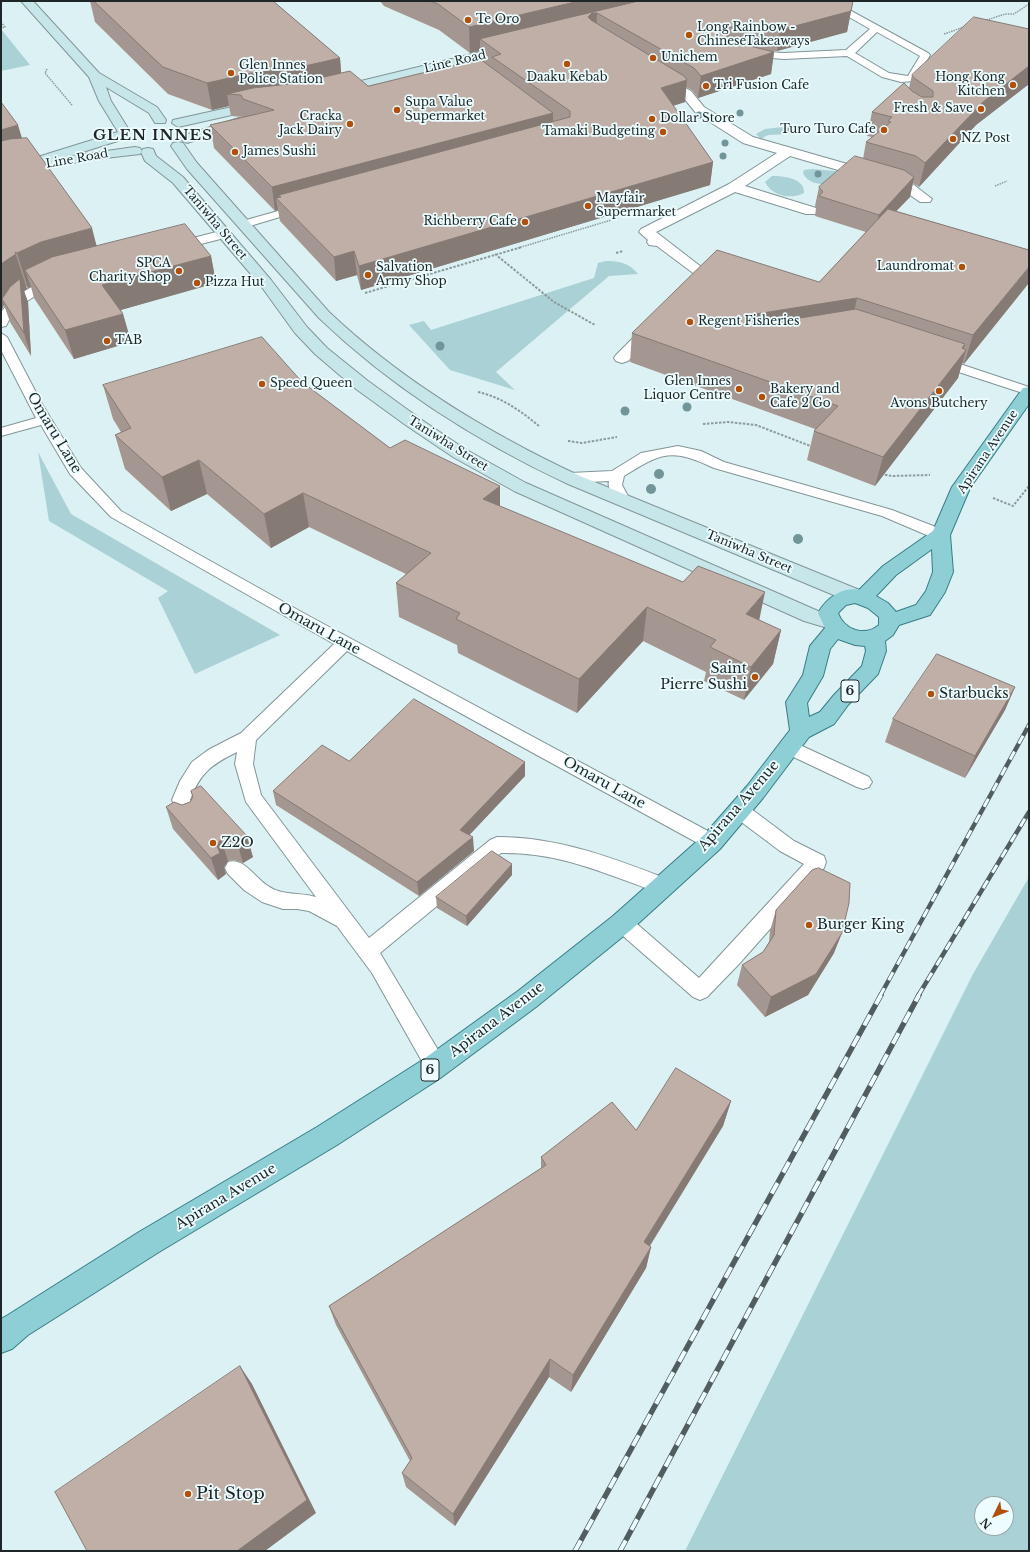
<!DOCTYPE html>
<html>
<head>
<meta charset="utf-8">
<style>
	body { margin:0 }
	#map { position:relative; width:1030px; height:1552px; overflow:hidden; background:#dcf1f3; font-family:"Libre Baskerville",serif }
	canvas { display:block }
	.frame { position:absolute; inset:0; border:2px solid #1e2627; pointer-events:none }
	.north { position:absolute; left:974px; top:1496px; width:40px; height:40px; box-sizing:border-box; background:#edfdff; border:1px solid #9aa7a9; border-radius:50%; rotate:227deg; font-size:11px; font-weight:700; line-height:16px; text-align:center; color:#1e2627 }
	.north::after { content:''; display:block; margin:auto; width:14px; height:18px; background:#b0500b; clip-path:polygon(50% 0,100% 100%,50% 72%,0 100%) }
</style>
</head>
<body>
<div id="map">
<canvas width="1030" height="1552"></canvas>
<div class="frame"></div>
<div class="north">N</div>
</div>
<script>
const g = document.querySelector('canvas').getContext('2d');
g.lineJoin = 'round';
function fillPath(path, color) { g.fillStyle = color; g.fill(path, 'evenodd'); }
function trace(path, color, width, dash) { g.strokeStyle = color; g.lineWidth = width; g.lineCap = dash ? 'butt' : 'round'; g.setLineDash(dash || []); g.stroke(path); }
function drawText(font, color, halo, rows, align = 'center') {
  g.font = font + ' "Libre Baskerville",serif'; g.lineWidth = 3.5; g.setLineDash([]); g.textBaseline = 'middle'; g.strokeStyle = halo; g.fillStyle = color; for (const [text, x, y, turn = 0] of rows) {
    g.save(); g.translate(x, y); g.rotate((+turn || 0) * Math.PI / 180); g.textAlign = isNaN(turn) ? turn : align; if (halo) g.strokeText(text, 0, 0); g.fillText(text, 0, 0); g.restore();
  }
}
const green = new Path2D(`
	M1 29 30 65 1 71Z
	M782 127 786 128 787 134 768 135 761 139 756 134 765 129Z
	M813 169 835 171 838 175 829 185C819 184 807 183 803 173L804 170Z
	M772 176C783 176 805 178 804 193 791 200 772 196 765 182Z
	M606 261C620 261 629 263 638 274L609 276 496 372 515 390 450 370 409 325 424 321 431 330 594 278 598 263Z
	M38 452 71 514 280 635 195 674 158 598 168 591 49 521Z
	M1029 877V1551H685L973 974ZM982 1504H1006V1528H982Z`);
const pathFar1 = new Path2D(`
	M984 21 1005 14H1014L1029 4
	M1 22 5 27 1 28
	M944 34 964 27
	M47 69 45 73 72 105
	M995 186 1007 181
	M518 248 618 218`);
const path = new Path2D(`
	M616 253 623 251
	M495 254 554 302 595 325
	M365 293 522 247
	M478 392C501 397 521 411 539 426
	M703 424 728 422 756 425 813 447
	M568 441 582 443 617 437
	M881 474 892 476 930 475
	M993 498 1013 506 1029 486`);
const lane = new Path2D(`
	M821 1H833L928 53 930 55 915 81 901 82 882 77 847 56 784 59 747 56 745 54 750 51 784 53 846 50 870 29ZM877 32 920 56 908 76 889 73 855 53Z
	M303 204 307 205 309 207 307 209 243 228 237 224 239 222Z
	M224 230 230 234 228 237 174 251 168 247 170 244Z
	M54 278 60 282 58 285 35 296 21 305 11 316 6 326 1 327V312C14 296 34 283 54 278Z
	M1 333 7 337 42 404 81 468 121 511 307 615 719 837 721 842 719 847 712 850 705 847 347 651 256 740 253 764 261 795 369 938 490 840 497 837C559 837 613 858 670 880L673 886 670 892 663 894C607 875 562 852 501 853L380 953 447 1065 444 1072 436 1075 428 1072 372 973 337 926 309 911 297 909H283L262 902 244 890 228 874 225 868 228 862C244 857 255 878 268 886 282 896 300 892 316 897L246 802 235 764 237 752C212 764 200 773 190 800L199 818 197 823 190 825 183 823 172 800 180 781 192 762 208 750 241 733 334 644 111 517 70 474 41 425 1 436V428L36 418 1 350Z
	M939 357 1029 387V395L934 364 932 361 934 358Z
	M678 446 701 451 724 462 892 510 946 531 949 535 946 539 941 540 936 539 882 516 714 468C672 448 662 452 624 476L622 485 629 498 627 501H617C613 495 607 488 609 481L570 483 565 481 563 478 565 475 570 473 612 471 641 453Z
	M789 740 869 777 872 782 869 787 863 789 857 787 783 752 780 747 783 742Z
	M739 803 746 805 794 841 824 856 826 862 824 868 739 964 707 997 700 1000 693 997 615 929 612 923 615 917 622 915 629 917 699 978 804 864 780 851 732 815 730 810 732 805Z`);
const street = new Path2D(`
	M660 74 691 91 704 107 753 137 910 182 932 199 930 202H920L900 188 790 156 745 186 816 208 818 211 816 214H806L735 192 656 232 713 276 698 291H688L685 288 697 276 657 246 649 245 647 242 648 240 639 232 641 229 729 184 777 153 743 143 696 113 683 97 656 81 654 78Z
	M652 323 658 325 660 328 658 331 628 361 622 363 616 361 614 358 616 355 646 325Z`);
const secondary = new Path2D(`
	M21 1H33L99 73 157 107 166 120 165 123H155L149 113 106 87 111 101 129 130 124 134 126 136 124 139 70 156 135 147 140 148 142 151 140 154 88 160 38 170H15L13 167 15 164 118 132 99 101 89 77Z
	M509 45 515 49 513 52 336 95 330 91 332 88Z
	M259 101 263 102 265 105 263 108 178 127 172 123 173 120Z
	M239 118 244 119 245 122 244 125 187 143 180 139 182 136Z
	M178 142 183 143 197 163 329 312C402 381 490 434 580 476L862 591 865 596 862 601 855 603 848 601 568 484C478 442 391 387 319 318L187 169 171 146 173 143Z
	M148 148 153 149 156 156 183 177 271 280 307 327 327 348 368 381 419 418 465 449 526 483 818 611 838 617 841 622 838 627 831 629 804 621 514 491 453 457 407 426 356 389 315 354 295 333 261 286 173 183 145 161 141 152 143 149Z`);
const primary = new Path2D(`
	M1029 387V404L970 488 950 535 953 572 945 592 930 615 899 625 893 635 885 641 886 651 878 674 848 705 834 724 809 737 763 798 720 849 631 930 536 1007 439 1079 337 1145 159 1252 28 1335 12 1349 1 1353V1319L8 1315 139 1232 317 1127 421 1061 518 991 613 916 704 835 747 786 790 730 786 702 803 675 810 646 825 628 818 613C826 599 842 586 859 590L883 566 933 531 952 487 1023 388ZM932 549 933 572 926 591 916 605 896 612 888 603 876 596 896 575ZM855 603 868 608 879 617V625C865 637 844 630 838 613L846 605ZM838 639 855 645 865 646 866 651 862 666 834 695 820 712 809 717 807 703 823 676 830 649Z`);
const railFar1 = new Path2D(`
	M880 996 1029 725
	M918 996 1029 812`);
const rail = new Path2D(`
	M575 1551 881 995
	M620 1551 919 995`);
const trees = [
	[740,113,3.5],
	[699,115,3.5],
	[790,130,3.5],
	[725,143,3.5],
	[723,156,3.5],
	[818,174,3.5],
	[440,346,4.5],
	[687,407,4.5],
	[625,411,4.5],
	[659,474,5],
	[651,489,5],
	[798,539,5]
];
const wall = new Path2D(`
	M90 1H273L340 58 341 73 368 86 481 60 480 51 470 53 439 30 384 6 380 1H853L847 32 777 51H768L774 52 771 74 698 98 692 90 686 87 685 102 673 106 713 162 710 185 361 290 357 275 336 281 280 221 278 210 275 211 214 148 210 125 243 117 231 116 229 106 212 110 168 94 95 22Z
	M1029 29V84L976 125 919 187 913 183 910 197 896 211 1029 250 964 364 962 363 958 378 875 486 807 460 814 431 815 429 630 362 632 333 819 282 866 232 815 216 816 208 815 206 819 187 863 159 866 142 872 137 867 136 872 112 909 88 912 75Z
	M1 102 22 139 97 246 211 256 216 283 121 310 123 314 131 342 74 359 34 298 31 287 28 288 26 286 27 289 24 291 28 302 31 356 10 322 4 305 2 309 1 308Z
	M302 382 390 448 500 506 781 630 773 664 744 700 704 681 706 672 643 641 577 713 458 653 457 645 399 617 396 583 406 574 309 527 271 548 207 494 171 511 125 469 115 435 121 432 113 419 103 385Z
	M1015 687 1005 710 965 778 885 742 893 719Z
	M349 761 525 762V776L469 835 474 851 419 896 276 805 273 791Z
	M191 791 253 857 243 863 234 860 228 861 224 867 226 874 218 880 173 829 166 807 182 805 190 802 193 797Z
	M512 875 467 926 437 908 436 897Z
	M776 910 834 953 808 995 765 1017 737 985 742 965 763 952 769 942 770 931Z
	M731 1101 723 1126 650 1246 651 1247 646 1268 571 1392 549 1377 455 1526 406 1487 402 1473 410 1461 336 1325 329 1306 541 1169V1157L636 1130Z`);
const shadedWall = new Path2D(`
	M579 1H684L597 13 596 34 480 39V51L470 53 469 27Z
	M851 11 847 32 777 51 780 30Z
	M727 27 724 49 721 32Z
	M752 37 749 59 734 42Z
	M774 52 771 74 698 98 701 76Z
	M340 58 342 84 241 95 227 94 229 106 212 110 207 83 252 73Z
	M1029 66V84L976 125 919 187 925 163 983 102Z
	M687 80 685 102 659 110 661 88Z
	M553 113V135L281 197 279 195 280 202 276 198 278 210 275 211 272 187Z
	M18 125 28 158 1 166V130Z
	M713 162 710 185 361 290 359 266Z
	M914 177 910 197 874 234 879 215Z
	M92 228 101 263 25 270 31 287 28 288 17 253 41 242Z
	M354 251 357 275 336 281 334 257Z
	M15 252 26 286 27 289 24 291 28 302 31 356 24 333 2 299 4 305 2 309 1 307V264Z
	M211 256 216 283 110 313 102 285Z
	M1029 267V283L964 364 973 335Z
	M857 298 851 327 752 343 749 318 756 314Z
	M123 314 131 342 74 359 65 330Z
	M965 344 962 355 966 350 958 378 875 486 883 457Z
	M199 460 207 494 171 511 162 477Z
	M500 486V520L483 499Z
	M303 493 309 527 271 548 264 514Z
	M765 592 758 626 746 614Z
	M647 607 643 641 577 713 579 679Z
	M781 630 773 664 744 700 751 667Z
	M1015 687 1005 710 965 778 975 756Z
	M525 762V776L461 844 460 830Z
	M247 836 253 857 243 863 237 842Z
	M473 837 474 851 419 896 417 882Z
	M221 839 228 861 224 867 226 874 218 880 211 858Z
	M512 864V875L467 926 466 916Z
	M842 933 834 953 808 995 765 1017 771 997Z
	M731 1101 723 1126 639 1263 644 1242Z
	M651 1247 646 1268 571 1392 573 1375Z
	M550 1359 549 1377 455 1526 453 1514Z
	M240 1366 252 1384 316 1513 265 1551H237Z`);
const building = new Path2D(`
	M94 1H273L340 58 296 68 252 73 207 83 163 67Z
	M430 1H579L469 27 438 4Z
	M639 1H853L851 11 780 30 727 27 721 32 727 36 752 37 734 42 774 52 701 76 694 68 597 13H592L588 17 591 20 684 76 687 80 661 88 713 162 359 266 354 251 334 257 276 198 281 197 279 195 570 117V111L492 57 501 54 480 39Z
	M974 17 1029 29V66L983 102 925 163 916 156 866 142 891 122 888 121 892 117 872 112 904 83 912 91 922 97H933V91L914 78 912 75Z
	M480 59 553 113 272 187 210 125 274 110 243 99 241 95 227 94 253 88 298 83 350 71 368 86Z
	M1 102 18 125 1 130Z
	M27 138 92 228 41 242 17 253 15 252 16 254 1 264V141L10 139Z
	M855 156 904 170 914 177 879 215 819 196 823 192 819 187Z
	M888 209 1029 250V267L973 335 857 298 756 314 749 318V321L757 325 856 309 965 344 962 348 966 350 883 457 814 431 838 406 632 333 717 250 819 282Z
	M185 224 211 256 102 285 123 314 65 330 25 270 52 257Z
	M20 279 24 333 2 299 10 287Z
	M262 337 302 382 390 448 405 440 500 486 483 499 683 582 698 566 765 592 746 614 781 630 751 667 710 647 716 640 647 607 579 679 456 619 460 613 396 583 431 553 303 493 264 514 199 460 162 477 115 435 131 428 103 385Z
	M937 654 1015 687 975 756 893 719Z
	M414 699 525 762 460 830 473 837 417 882 273 791 322 745 349 761Z
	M201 786 247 836 237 842 228 838 221 839 217 846 220 853 211 858 166 807 174 802 182 805 190 802 193 797 191 791Z
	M492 851 512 864 466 916 436 897Z
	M819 868 850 883 849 903 842 933 816 974 771 997 742 965 763 952 774 935 776 910 812 870Z
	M676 1068 731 1101 644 1242 651 1247 573 1375 550 1359 453 1514 402 1473 412 1458 329 1306 546 1165 541 1157 612 1102 636 1130Z
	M240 1366 307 1500 237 1551H87L55 1492Z`);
const markers = [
	[468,20,4,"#b0500b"],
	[689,35,4,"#b0500b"],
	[653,58,4,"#b0500b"],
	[567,64,4,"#b0500b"],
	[231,73,4,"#b0500b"],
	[1013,85,4,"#b0500b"],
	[706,86,4,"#b0500b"],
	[981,109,4,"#b0500b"],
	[397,110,4,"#b0500b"],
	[652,119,4,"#b0500b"],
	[350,124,4,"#b0500b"],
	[884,130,4,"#b0500b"],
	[663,132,4,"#b0500b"],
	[953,139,4,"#b0500b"],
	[235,152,4,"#b0500b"],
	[588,206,4,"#b0500b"],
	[525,222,4,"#b0500b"],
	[962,267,4,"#b0500b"],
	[179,271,4,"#b0500b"],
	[368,275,4,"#b0500b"],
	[197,283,4,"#b0500b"],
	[690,322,4,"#b0500b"],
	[107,341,4,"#b0500b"],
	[262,384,4,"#b0500b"],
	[739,389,4,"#b0500b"],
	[939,391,4,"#b0500b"],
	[762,397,4,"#b0500b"],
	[755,677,4,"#b0500b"],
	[931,694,4,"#b0500b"],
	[213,843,4,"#b0500b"],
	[809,925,4,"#b0500b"],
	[188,1494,4,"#b0500b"]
];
const farPoinames = [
	["Te Oro",476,20],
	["Long Rainbow -",697,28],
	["ChineseTakeaways",697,42],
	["Unichem",661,58],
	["Glen Innes",239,66],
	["Police Station",239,80],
	["Daaku Kebab",567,78,"center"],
	["Hong Kong",1005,78,"right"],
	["Kitchen",1005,92,"right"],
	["Tri Fusion Cafe",714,86],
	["Supa Value",405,103],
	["Supermarket",405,117],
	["Fresh & Save",973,109,"right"],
	["Cracka",342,117,"right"],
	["Jack Dairy",342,131,"right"],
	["Dollar Store",660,119],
	["Turo Turo Cafe",876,130,"right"],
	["Tamaki Budgeting",655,132,"right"],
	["NZ Post",961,139],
	["James Sushi",243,152],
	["Mayfair",596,199],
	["Supermarket",596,213],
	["Richberry Cafe",517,222,"right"],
	["SPCA",171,264,"right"],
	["Charity Shop",171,278,"right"],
	["Laundromat",954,267,"right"],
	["Salvation",376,268],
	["Army Shop",376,282],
	["Pizza Hut",205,283],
	["Regent Fisheries",698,322],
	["TAB",115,341],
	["Glen Innes",731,382,"right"],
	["Liquor Centre",731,396,"right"],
	["Speed Queen",270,384],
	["Bakery and",770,390],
	["Cafe 2 Go",770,404],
	["Avons Butchery",939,404,"center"]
];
const farStreetnames = [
	["Line Road",455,62,-13],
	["Line Road",77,159,-10],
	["Taniwha Street",215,223,50],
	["Taniwha Street",448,444,32],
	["Apirana Avenue",988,452,-56],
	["Taniwha Street",749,552,23]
];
const shields = [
	[850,691,18],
	[430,1070,18]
];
const shieldNames = [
	["6",850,691],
	["6",430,1070]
];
const streetNames = [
	["Omaru Lane",54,433,59],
	["Omaru Lane",319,629,29],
	["Omaru Lane",604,783,29],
	["Apirana Avenue",739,806,-49],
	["Apirana Avenue",497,1020,-37],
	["Apirana Avenue",226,1197,-31]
];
const poiNames = [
	["Saint",747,669,"right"],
	["Pierre Sushi",747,685,"right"],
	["Starbucks",939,694],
	["Z2O",221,843],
	["Burger King",817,925]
];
const farDistrictnames = [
	["GLEN INNES",153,136]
];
const nearPoinames = [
	["Pit Stop",196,1494]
];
fillPath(green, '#aad1d5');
trace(lane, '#829597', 2);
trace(street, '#829597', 2);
trace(secondary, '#829597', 2);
trace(primary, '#357e86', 2);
trace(pathFar1, '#8b9b9c', 1.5, [1.5, 1]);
trace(path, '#8b9b9c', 2, [2.5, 1.5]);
fillPath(lane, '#fff');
fillPath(street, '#fff');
fillPath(secondary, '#c6e6ea');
fillPath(primary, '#8eced5');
trace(railFar1, '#525d5f', 4.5);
trace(rail, '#525d5f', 5.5);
trace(railFar1, '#edfdff', 3, [9]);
trace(rail, '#edfdff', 4, [12]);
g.fillStyle = '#719598';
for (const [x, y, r] of trees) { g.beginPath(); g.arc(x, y, r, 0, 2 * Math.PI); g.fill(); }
fillPath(wall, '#a49690');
fillPath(shadedWall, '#867a75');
fillPath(building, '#bfafa7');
trace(building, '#867a75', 1);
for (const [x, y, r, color] of markers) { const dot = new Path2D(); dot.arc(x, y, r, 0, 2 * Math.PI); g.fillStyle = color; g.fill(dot); trace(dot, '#edfdff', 1.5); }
drawText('12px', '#1e2627', '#edfdff', farPoinames, 'left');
drawText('12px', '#1e2627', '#edfdff', farStreetnames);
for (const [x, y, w] of shields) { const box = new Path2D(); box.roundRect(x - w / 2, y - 11, w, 22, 3); g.fillStyle = '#edfdff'; g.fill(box); trace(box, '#1e2627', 1); }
drawText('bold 13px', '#1e2627', null, shieldNames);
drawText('14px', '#1e2627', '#edfdff', streetNames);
drawText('14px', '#1e2627', '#edfdff', poiNames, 'left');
g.letterSpacing = '1px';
drawText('bold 15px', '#1e2627', '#edfdff', farDistrictnames);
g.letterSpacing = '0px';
drawText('17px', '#1e2627', '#edfdff', nearPoinames, 'left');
</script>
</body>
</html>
